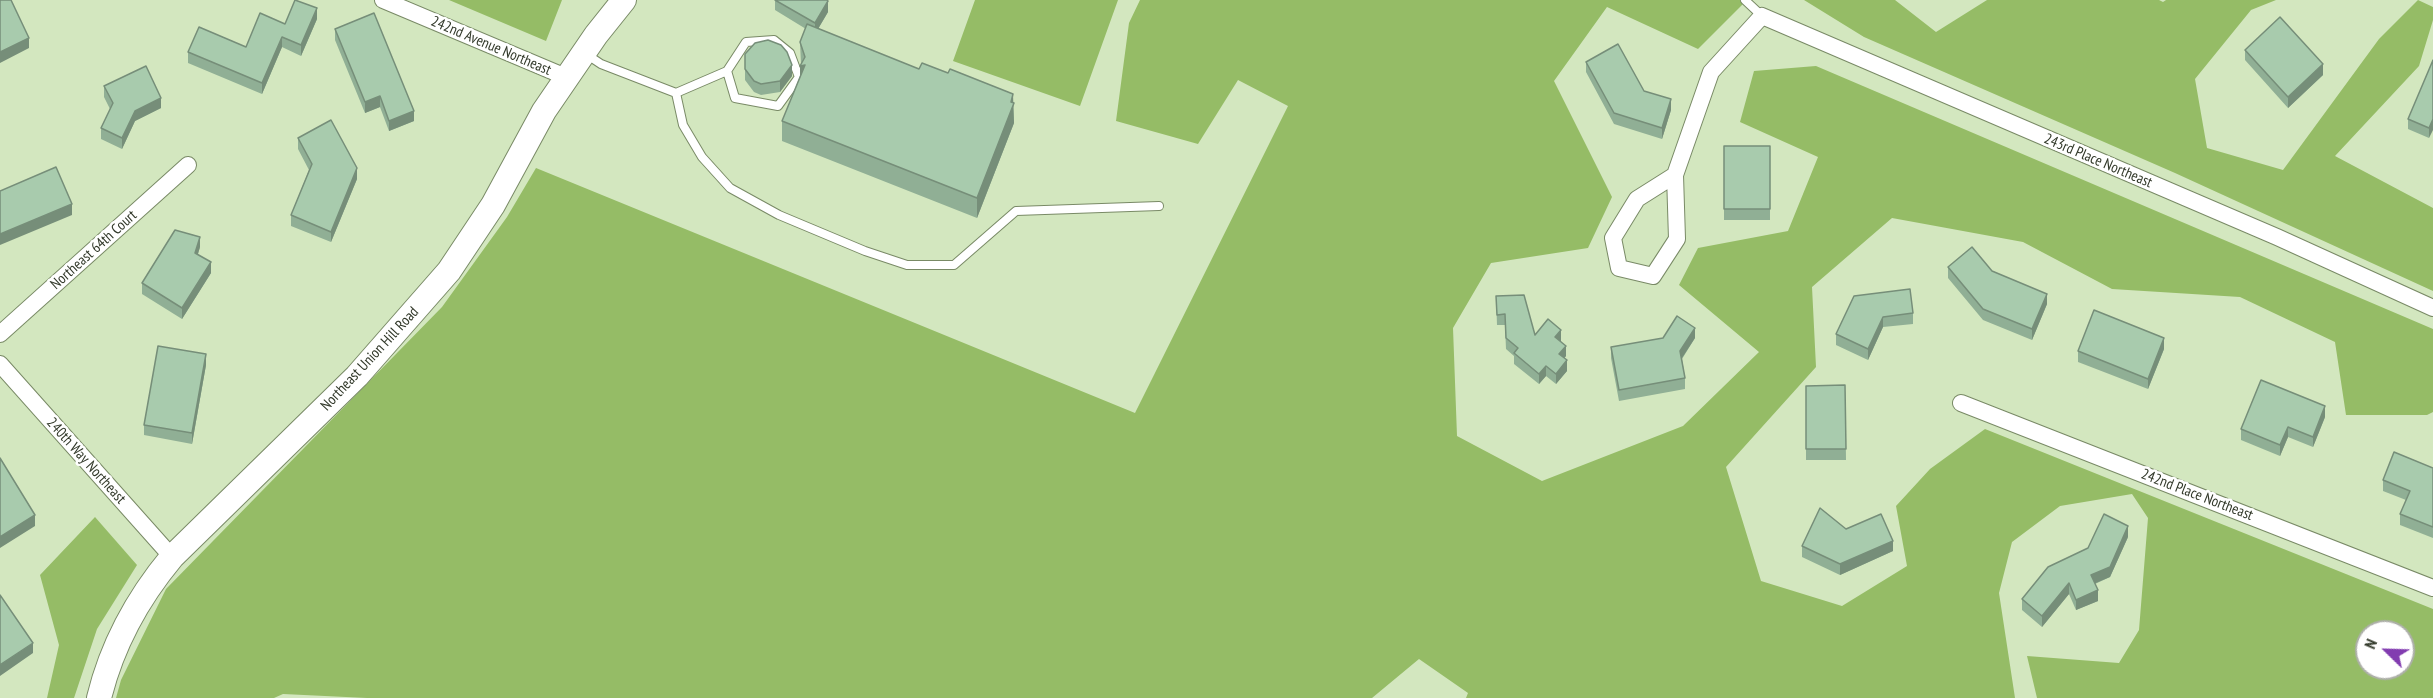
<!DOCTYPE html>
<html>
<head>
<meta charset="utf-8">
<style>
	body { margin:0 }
	#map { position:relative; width:2433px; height:698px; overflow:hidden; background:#d3e7bf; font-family:"PT Sans Narrow",sans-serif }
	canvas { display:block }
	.north { position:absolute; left:2355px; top:620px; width:60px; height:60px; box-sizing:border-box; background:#fff; border:2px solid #adafa9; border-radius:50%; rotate:293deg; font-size:16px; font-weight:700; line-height:24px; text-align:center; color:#313829 }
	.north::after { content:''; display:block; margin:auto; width:21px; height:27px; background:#823cb0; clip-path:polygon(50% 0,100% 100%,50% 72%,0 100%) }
</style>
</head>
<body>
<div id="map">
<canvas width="2433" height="698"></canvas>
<div class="north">N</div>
</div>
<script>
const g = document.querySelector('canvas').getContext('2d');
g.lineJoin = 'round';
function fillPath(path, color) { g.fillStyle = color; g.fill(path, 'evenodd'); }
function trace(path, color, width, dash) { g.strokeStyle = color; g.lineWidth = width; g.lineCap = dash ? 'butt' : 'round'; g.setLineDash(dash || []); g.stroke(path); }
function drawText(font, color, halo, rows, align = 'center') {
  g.font = font + ' "PT Sans Narrow",sans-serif'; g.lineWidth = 5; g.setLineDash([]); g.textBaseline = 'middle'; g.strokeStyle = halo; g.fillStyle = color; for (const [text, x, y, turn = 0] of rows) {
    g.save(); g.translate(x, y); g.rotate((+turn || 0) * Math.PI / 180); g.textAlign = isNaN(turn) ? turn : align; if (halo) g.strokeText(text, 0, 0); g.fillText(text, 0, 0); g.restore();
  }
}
const green = new Path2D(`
	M449 0H562L546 41Z
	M975 0H1118L1080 106 953 61Z
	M1140 0H1747L1698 49 1607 7 1554 81 1612 197 1588 248 1491 263 1453 328 1457 436 1542 481 1683 426 1759 352 1679 285 1698 248 1788 231 1818 157 1740 122 1754 71 1816 66 2433 329V412L2427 415H2346L2335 342 2240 297 2112 289 2023 242 1892 218 1812 287 1816 367 1726 467 1761 581 1842 606 1907 566 1896 506 1930 469 1985 429 2433 609V698H2037L2027 656 2119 663 2139 630 2148 518 2132 494 2060 506 2012 542 1999 593 2015 698H1466L1468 693 1419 659 1372 698H367L283 694 274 698H116L121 680 166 589 442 307 507 217 536 168 1135 413 1288 106 1238 80 1198 144 1116 121 1129 23ZM2367 632H2403V668H2367Z
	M1804 0H1895L1936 32 1987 0H2159L2163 2 2166 0H2276L2251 10 2195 79 2207 148 2283 170 2379 39 2418 0 2433 7V20L2419 66 2335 156 2433 208V291L2175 173 1864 37Z
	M95 517 137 565 97 629 74 698H47L59 645 40 575Z`);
const lane = new Path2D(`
	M1745 0 1762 16
	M586 54 601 64 676 93 683 125 702 157 730 188 779 215 865 251 907 265H954L1016 211 1159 206
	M676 93 727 71 746 42 774 40 790 53 799 77 778 106 735 98 727 71`);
const street = new Path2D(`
	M383 0 566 77
	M1675 175 1677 239 1653 276 1619 268 1613 238 1637 199 1675 175 1711 72 1762 16 2277 237 2433 308
	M0 334 188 165
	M0 364 172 557
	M1961 403 2433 588`);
const secondary = new Path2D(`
	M99 698C112 645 137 599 172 557L357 376 449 271 493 205 544 111 596 35 624 0`);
const wall = new Path2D(`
	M775 0 828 12 818 29 919 69 1013 103 1014 123 977 218 782 141V121L800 76 801 65 800 42 806 29 775 10Z
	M317 19 301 56 282 47 262 94 188 63V52L246 47 285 24Z
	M335 29 414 121 389 131 380 107 365 113 335 40Z
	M2245 50 2323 75 2288 108 2245 60Z
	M745 54 792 76 780 92 761 95 754 92 745 80Z
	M2433 60 2429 138 2408 129V119Z
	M1586 62 1644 91 1671 110 1662 139 1614 124 1586 72Z
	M104 86 161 108 135 121 122 149 101 139V128L110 109 104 97Z
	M298 138 357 179 331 242 291 226V215L309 170 298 149Z
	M1724 146H1770V220H1724Z
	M200 247 198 254 211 273 182 319 142 294V283Z
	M1948 267 1992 271 2047 304 2032 340 1983 320 1948 278Z
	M1496 296 1535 335 1561 341 1566 356 1564 358 1567 371 1556 384 1546 376 1539 384 1514 364V356L1506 349 1505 325H1497Z
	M1854 296 1913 313V324L1883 327 1868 360 1836 345V334Z
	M1695 338 1682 359 1685 378V389L1619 401 1611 358V347Z
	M2164 349 2148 389 2078 362V351Z
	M206 365 192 444 144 435V425Z
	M1845 385 1846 460H1806V386Z
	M2325 417 2313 447 2288 437 2280 456 2241 440V429Z
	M2433 468V538L2400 525V514L2406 500 2383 491V480Z
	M2128 537 2110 577 2095 584 2098 601 2076 610 2069 594 2042 627 2022 610V599Z
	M1802 546 1893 551 1840 575 1802 557Z`);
const shadedWall = new Path2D(`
	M828 1V12L815 34V23Z
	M317 8V19L301 56V45Z
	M282 37V47L262 94V83Z
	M29 38V48L0 63V52Z
	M2323 64V75L2288 108V97Z
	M792 65V76L780 92V81Z
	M805 65 800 86V66Z
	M1013 94 1014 123 977 218V198Z
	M380 96V107L365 113V102Z
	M161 98V108L135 121 122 149V138L135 111Z
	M1671 99V110L1662 139V128Z
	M414 111V121L389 131V121Z
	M2433 119V130L2429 138V128Z
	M357 168V179L331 242V232Z
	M72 204V215L0 245V234Z
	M200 237V247L195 263V253Z
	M211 262V273L182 319V308Z
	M2047 294V304L2032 340V329Z
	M1883 317V327L1868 360V349Z
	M1695 328V338L1680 361V351Z
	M1561 330V341L1555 348V337Z
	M2164 338V349L2148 389V379Z
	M1566 346V356L1559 365V354Z
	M206 354V365L192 444V433Z
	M1567 360V371L1556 384V374Z
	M1546 366V376L1539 384V374Z
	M2325 406V417L2313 447V437Z
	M2288 427V437L2280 456V445Z
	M35 515V526L0 548V537Z
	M2128 526V537L2110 577 2091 585V575Z
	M1893 541V551L1840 575V564Z
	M2069 583V594L2042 627V616Z
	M2098 590V601L2076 610V600Z
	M33 643V653L0 676V665Z`);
const building = new Path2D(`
	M0 0H11L29 38 0 52Z
	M295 0 317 8 301 45 282 37 262 83 188 52 199 27 246 47 260 13 285 24Z
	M775 0H827L828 1 815 23Z
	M374 13 414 111 389 121 380 96 365 102 335 29Z
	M2280 17 2323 64 2288 97 2245 50Z
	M807 24 919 69 922 63 948 73 950 69 1013 94 1011 102 1014 103 977 198 782 121 805 65 800 66 805 57 800 42Z
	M768 40 781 45 787 52 792 65 780 81 761 84 754 81 745 69V54L755 43Z
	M1618 44 1644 91 1671 99 1662 128 1614 113 1586 62Z
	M2433 60V119L2429 128 2408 119Z
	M146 66 161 98 135 111 122 138 101 128 113 103 104 86Z
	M331 120 357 168 331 232 291 215 312 164 298 138Z
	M1724 146H1770V209H1724Z
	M56 167 72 204 0 234V191Z
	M175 230 200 237 195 253 211 262 182 308 142 283Z
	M1972 247 1992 271 2047 294 2032 329 1983 309 1948 267Z
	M1910 289 1913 313 1883 317 1868 349 1836 334 1854 296Z
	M1524 295 1535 335 1548 319 1561 330 1555 337 1566 346 1559 354 1567 360 1556 374 1546 366 1539 374 1514 353 1518 348 1506 338 1505 314 1497 315 1496 296Z
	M2094 310 2164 338 2148 379 2078 351Z
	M1677 316 1695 328 1680 351 1685 378 1619 390 1611 347 1663 338Z
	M158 346 206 354 192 433 144 425Z
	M2261 380 2325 406 2313 437 2288 427 2280 445 2241 429Z
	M1845 385 1846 449H1806V386Z
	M2394 452 2433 468V527L2400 514 2410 491 2383 480Z
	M0 458 35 515 0 537Z
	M1820 508 1846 529 1881 514 1893 541 1840 564 1802 546Z
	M2104 514 2128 526 2110 567 2091 575 2098 590 2076 600 2069 583 2042 616 2022 599 2048 567 2088 548Z
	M0 595 33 643 0 665Z`);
const streetNames = [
	["242nd Avenue Northeast",491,46,23],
	["243rd Place Northeast",2098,161,23],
	["Northeast 64th Court",94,250,-42],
	["Northeast Union Hill Road",370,359,-47],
	["240th Way Northeast",86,461,48],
	["242nd Place Northeast",2197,495,21]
];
fillPath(green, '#95bc66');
trace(lane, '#798a66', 10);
trace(street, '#798a66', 18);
trace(secondary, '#798a66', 26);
trace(lane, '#fff', 8);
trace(street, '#fff', 16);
trace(secondary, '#fff', 24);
fillPath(wall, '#90af95');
fillPath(shadedWall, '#768e79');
fillPath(building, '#a8cbad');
trace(building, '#768e79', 1.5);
drawText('15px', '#313829', '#fff', streetNames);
</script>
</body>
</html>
